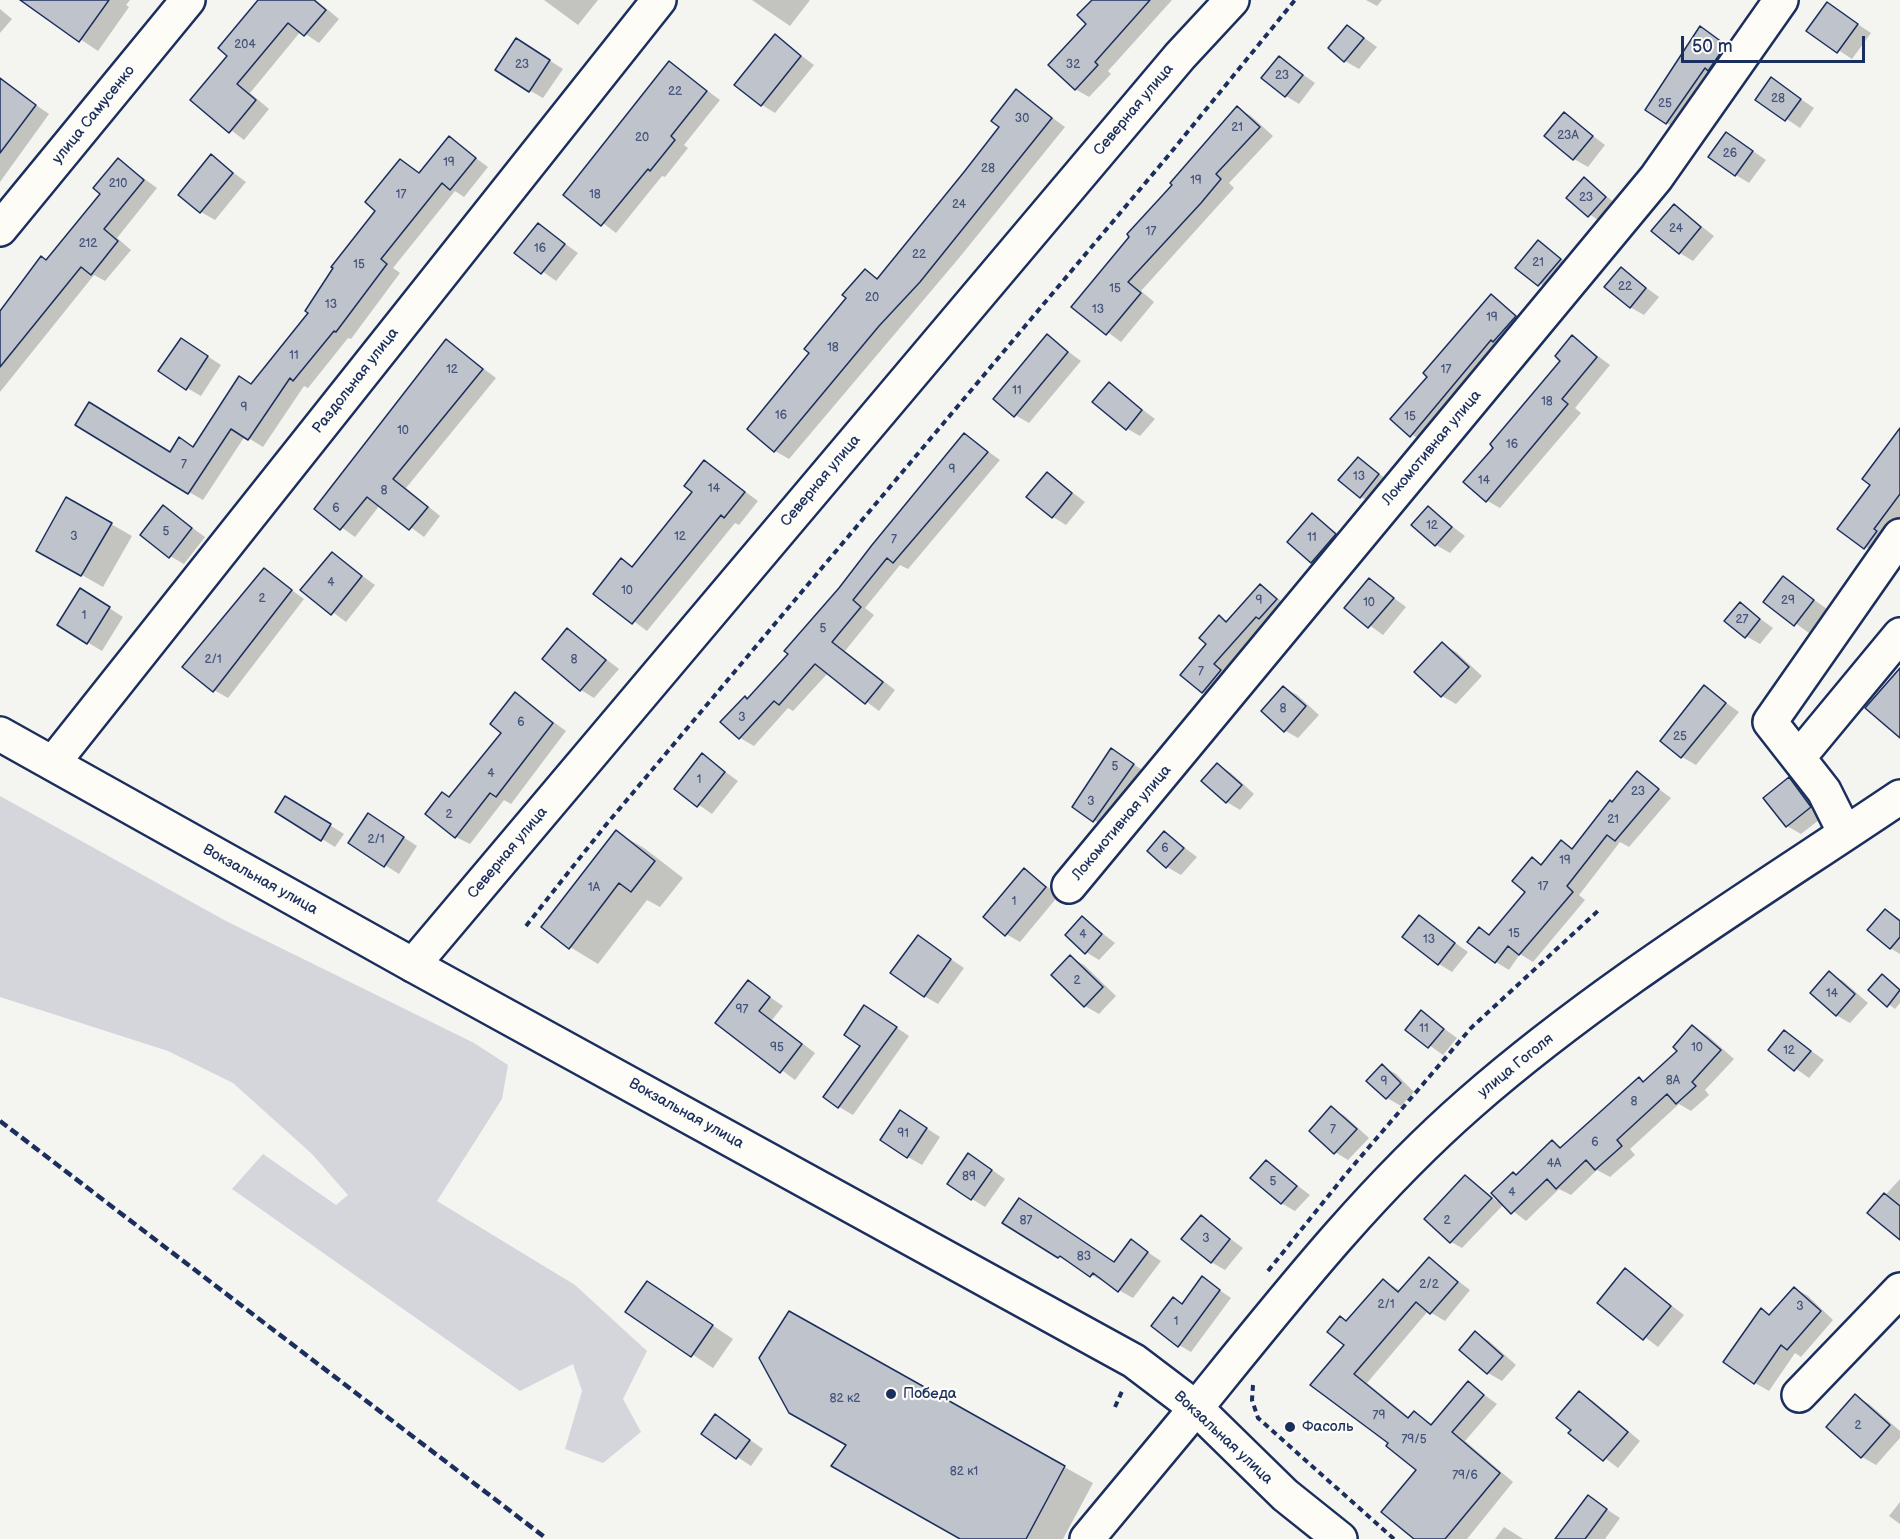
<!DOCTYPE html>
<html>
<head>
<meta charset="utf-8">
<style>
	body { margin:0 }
	#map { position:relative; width:1900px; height:1539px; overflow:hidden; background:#f4f4f1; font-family:"Balsamiq Sans",sans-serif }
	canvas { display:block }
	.scale { position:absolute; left:1681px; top:36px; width:184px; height:27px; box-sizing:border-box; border:3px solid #1b2f5e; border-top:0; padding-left:8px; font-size:18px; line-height:21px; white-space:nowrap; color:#1b2f5e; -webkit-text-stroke:4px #fdfcf7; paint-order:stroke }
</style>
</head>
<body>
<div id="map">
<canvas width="1900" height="1539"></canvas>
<div class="scale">50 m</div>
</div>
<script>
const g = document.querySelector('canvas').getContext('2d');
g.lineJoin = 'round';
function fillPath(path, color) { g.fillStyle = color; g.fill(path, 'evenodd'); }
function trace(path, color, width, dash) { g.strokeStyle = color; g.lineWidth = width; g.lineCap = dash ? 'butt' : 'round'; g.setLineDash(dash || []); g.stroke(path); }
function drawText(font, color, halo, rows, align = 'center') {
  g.font = font + ' "Balsamiq Sans",sans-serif'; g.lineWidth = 4.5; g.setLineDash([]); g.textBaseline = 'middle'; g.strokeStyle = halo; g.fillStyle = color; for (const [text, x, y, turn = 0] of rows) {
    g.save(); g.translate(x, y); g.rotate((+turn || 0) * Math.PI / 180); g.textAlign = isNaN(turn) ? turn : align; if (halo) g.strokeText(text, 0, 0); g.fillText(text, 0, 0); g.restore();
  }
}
const green = new Path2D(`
	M0 796 226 921 474 1043 508 1065 502 1099 437 1201 575 1285 647 1351 623 1399 641 1432 603 1463 565 1449 582 1391 573 1364 520 1391 232 1189 263 1154 336 1205 348 1195 312 1154 233 1083 168 1051 0 997Z`);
const shadow = new Path2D(`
	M32 0H130L126 5 129 7 98 51 29 5Z
	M260 0H316L339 19 319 43 301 31 250 93 269 109 244 140 192 100 229 56Z
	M544 0H598L578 25Z
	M752 0H810L790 26Z
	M1094 0H1172L1108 71 1111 74 1089 97 1075 89Z
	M1366 0H1382L1377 6Z
	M1827 4 1871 33 1852 59 1809 31Z
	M0 9 12 19 0 33Z
	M1348 26 1377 47 1359 69 1345 61Z
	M775 36 814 65 775 113 762 105Z
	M1714 36 1739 54 1680 131 1667 123Z
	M530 48 563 69 543 98 529 90Z
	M1279 58 1315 83 1299 104 1286 96Z
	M670 63 720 100 684 145 688 148 665 177 662 176 616 233 565 194Z
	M1771 79 1814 108 1800 128 1757 99Z
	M0 80 49 114 0 182Z
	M1016 91 1065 127 959 258 789 459 775 451 749 428 812 353 865 271 879 279 1001 127Z
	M1237 108 1251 116 1273 136 1229 183 1234 188 1141 291 1154 302 1121 342 1073 306Z
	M1564 114 1605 145 1588 167 1574 159Z
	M449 138 488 167 464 197 455 191 393 268 400 273 351 339 348 338 308 388 304 386 263 447 245 436 203 500 189 492 171 453 194 448 252 385 310 313 377 211 401 160 420 173Z
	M1740 142 1766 160 1749 183 1736 175Z
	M211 156 246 182 215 220 201 212Z
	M118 160 157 188 117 238 131 250 105 281 94 275 0 392V313L26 282 23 280 41 258 47 261 103 194Z
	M1584 179 1619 206 1603 224 1568 198Z
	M1674 205 1714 236 1693 261 1680 253Z
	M539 225 578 253 556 281 516 252Z
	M1538 242 1574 268 1553 293 1518 267Z
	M1621 269 1659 297 1644 315 1630 307Z
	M1491 296 1529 325 1425 444 1392 419 1429 377Z
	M1047 336 1081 361 1029 423 1015 415Z
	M1572 337 1610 365 1575 408 1581 413 1500 508 1486 500 1495 447 1562 361Z
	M447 341 496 378 406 488 440 516 424 537 380 505 355 537 316 509Z
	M195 348 221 365 201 396 187 388Z
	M1109 384 1155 419 1140 436 1126 428Z
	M965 435 1000 460 908 569 900 565 865 608 874 615 845 651 895 690 879 711 828 673 793 711 788 708 754 746 740 738 723 722 748 700 790 654Z
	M1900 438V520L1879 556 1840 529 1872 485Z
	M1358 459 1392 483 1374 505 1361 497Z
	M705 462 758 501 739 525 735 523 647 631 596 593 621 560 634 567 694 492Z
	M1047 473 1085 502 1066 525 1053 517Z
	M67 499 132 536 103 587 38 550Z
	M164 507 205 537 184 564 170 556Z
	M1428 508 1465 536 1450 553 1436 545 1414 525Z
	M1313 515 1349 543 1325 570 1312 562Z
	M332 554 375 585 346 622 303 590Z
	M264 570 304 599 228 698 214 690Z
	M1783 578 1827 609 1809 633 1765 601Z
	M1370 580 1406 607 1383 635 1346 608Z
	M1260 586 1290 607 1217 699 1203 692 1208 643 1219 617 1228 622Z
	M94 598 123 617 102 651 59 625Z
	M1740 604 1773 628 1760 644 1746 636Z
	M568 630 619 669 594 698 581 690Z
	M1442 644 1456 652 1482 676 1456 704 1442 696Z
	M1283 687 1297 695 1319 715 1298 738 1284 730Z
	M1704 687 1739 712 1696 765 1682 757Z
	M515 694 566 731 511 804 504 800 470 844 456 837 450 798 503 733Z
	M1112 750 1147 773 1107 828 1094 820Z
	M702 755 738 781 712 814 676 789Z
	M1218 765 1231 773 1254 794 1240 810 1227 802Z
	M1637 773 1671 798 1629 847 1620 842 1579 895 1585 900 1533 962 1520 954 1509 970 1496 962 1490 936 1527 892 1532 859 1543 865 1561 842 1573 849Z
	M1789 779 1803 787 1824 816 1801 834 1787 826 1765 798Z
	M299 806 344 834 335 847 322 839Z
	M382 823 417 846 399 874 350 843Z
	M616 832 644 848 683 878 660 907 647 900 598 964 570 947Z
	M1165 833 1197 857 1181 875 1167 867Z
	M1024 870 1059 895 1020 942 1006 934Z
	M1885 910 1900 919V954L1890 948Z
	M1419 917 1468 952 1452 972 1439 964Z
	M1082 918 1115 943 1099 960 1086 952Z
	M918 937 964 968 938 1004 924 996Z
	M1070 957 1084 965 1116 996 1099 1014 1085 1006Z
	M1829 973 1843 981 1868 1003 1850 1023 1836 1015Z
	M1883 976 1900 989V1003L1895 1009 1870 990Z
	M748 982 783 1006 772 1020 815 1053 795 1080 717 1022Z
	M1421 1012 1457 1038 1443 1055 1407 1029Z
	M878 1015 909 1036 853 1115 839 1107 862 1046Z
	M1693 1027 1707 1035 1734 1059 1705 1090 1709 1095 1691 1111 1679 1104 1630 1149 1635 1155 1610 1177 1597 1170 1571 1195 1559 1189 1526 1221 1504 1204 1462 1248 1451 1242 1466 1176 1497 1201 1517 1176 1552 1142 1563 1148 1639 1079 1645 1083 1679 1051Z
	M1785 1032 1824 1060 1809 1078 1770 1050Z
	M1382 1066 1396 1074 1414 1092 1401 1106 1387 1098 1369 1081Z
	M1331 1108 1345 1116 1369 1138 1348 1160 1335 1152Z
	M914 1120 940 1137 922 1165 908 1157Z
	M1266 1162 1310 1195 1295 1211 1281 1203Z
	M982 1163 1005 1179 985 1207 972 1199Z
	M1900 1179V1238L1869 1213Z
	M1019 1200 1115 1263 1131 1241 1161 1261 1133 1298 1059 1257Z
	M1201 1217 1243 1248 1225 1270 1211 1262Z
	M1429 1259 1470 1290 1445 1321 1428 1311 1367 1383 1410 1418 1415 1413 1433 1425 1468 1383 1497 1404 1465 1441 1513 1482 1467 1539H1416L1418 1470 1390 1443 1312 1384 1346 1345 1341 1318 1347 1322 1384 1281 1401 1291Z
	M1625 1270 1684 1315 1658 1347 1599 1302Z
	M1202 1278 1231 1298 1191 1352 1179 1345 1183 1305Z
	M648 1282 733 1339 713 1368 628 1312Z
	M1794 1288 1808 1296 1833 1320 1801 1357 1795 1353 1769 1391 1755 1383 1761 1310 1770 1315Z
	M790 1313 1093 1483 1063 1539H963L848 1445Z
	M1475 1333 1489 1341 1516 1365 1502 1381 1488 1373Z
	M1579 1393 1593 1401 1640 1441 1618 1468 1571 1432Z
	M1855 1396 1869 1404 1900 1431V1438L1876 1465 1862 1457Z
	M716 1416 763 1449 751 1466 703 1434Z
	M1588 1497 1620 1518 1605 1539H1557Z
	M1900 1502V1524L1889 1516Z
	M1504 1527 1517 1535 1523 1539H1495Z`);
const building = new Path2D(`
	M20 0H109L79 42Z
	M258 0H314L326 10 304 36 288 23 237 84 256 100 229 133 190 100 227 56 218 48Z
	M1092 0H1150L1095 62 1098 65 1075 90 1048 65 1086 24 1077 15Z
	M1827 2 1858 24 1837 53 1806 31Z
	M1347 25 1364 38 1344 62 1328 48Z
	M1700 26 1726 45 1708 71 1705 68 1666 124 1645 110Z
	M775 34 801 56 761 106 734 85Z
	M516 38 550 60 529 92 495 70Z
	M1279 56 1303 75 1285 97 1261 78Z
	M669 61 707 91 671 136 675 140 650 171 648 169 601 226 563 195Z
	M1771 77 1801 99 1785 121 1755 100Z
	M0 78 36 105 0 153Z
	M1016 89 1052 118 920 282 879 326 774 452 747 429 809 353 804 349 846 298 842 295 865 269 877 279 964 172 999 127 991 121Z
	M1237 106 1260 127 1216 174 1221 179 1201 203 1128 282 1141 293 1106 335 1071 307 1129 237 1127 234 1172 185 1170 183Z
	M1564 112 1593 136 1573 160 1544 136Z
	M1726 132 1753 151 1735 176 1708 157Z
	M449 136 476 158 450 190 442 183 381 259 387 264 336 332 334 331 293 381 290 378 248 440 231 429 188 494 75 425 89 402 170 452 179 437 193 447 239 376 251 384 308 313 305 311 333 268 331 267 375 211 365 202 400 159 419 173Z
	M211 154 233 173 200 213 178 195Z
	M118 158 144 180 104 229 118 241 91 275 81 267 0 367V311L41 256 46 260 100 194 93 188Z
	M1584 177 1606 197 1588 217 1566 198Z
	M1674 204 1701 227 1679 254 1651 231Z
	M538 223 565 244 541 274 514 253Z
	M1538 240 1561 259 1538 286 1515 268Z
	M1621 267 1646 288 1630 308 1604 287Z
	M1491 294 1516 316 1493 342 1491 340 1410 437 1390 419 1427 377 1423 373Z
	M1047 334 1068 352 1014 417 993 399Z
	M1572 335 1597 357 1562 399 1568 404 1486 502 1463 482 1493 448 1490 444 1560 361 1555 356Z
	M181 338 208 356 186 390 158 371Z
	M446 339 483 369 393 479 428 507 409 530 367 497 340 530 314 509Z
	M1109 382 1142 410 1126 430 1092 402Z
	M1900 428V494L1874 529 1877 531 1864 549 1837 529 1870 485 1862 479Z
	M964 433 988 452 893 563 887 558 853 600 861 607 832 642 883 682 865 704 815 664 779 705 774 701 739 739 720 722 745 696 747 699 788 654 784 651 839 588 872 545Z
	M1358 457 1379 474 1360 498 1338 480Z
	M704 460 745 492 724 518 721 515 632 624 593 594 621 558 632 567 692 492 684 486Z
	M1047 472 1072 493 1052 518 1026 497Z
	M66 497 112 523 81 576 36 551Z
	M163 505 192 528 169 558 140 535Z
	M1428 506 1452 527 1435 546 1411 525Z
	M1312 513 1336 534 1311 563 1287 542Z
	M332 552 362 576 331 615 300 590Z
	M264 568 292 590 213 692 182 667Z
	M1783 576 1814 600 1794 626 1763 602Z
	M1369 578 1394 598 1368 628 1344 608Z
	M1260 584 1277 599 1259 619 1256 617 1214 664 1221 670 1202 693 1180 675 1206 644 1199 638 1219 615 1226 622Z
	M80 588 110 607 87 644 57 625Z
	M1740 602 1760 619 1745 638 1724 621Z
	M567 628 606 660 580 691 542 659Z
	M1442 642 1469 667 1441 697 1414 672Z
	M1900 668V738L1865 708Z
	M1704 685 1726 703 1681 758 1660 741Z
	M1283 686 1306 706 1284 732 1261 711Z
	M515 692 553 723 496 797 490 793 455 838 425 814 442 792 449 797 501 733 490 724Z
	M1111 748 1134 764 1093 822 1072 807Z
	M702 753 725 772 697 807 674 789Z
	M1217 763 1242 785 1226 803 1201 781Z
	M1637 771 1659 789 1615 841 1607 835 1567 886 1573 892 1519 955 1508 946 1495 963 1467 942 1479 927 1489 935 1525 892 1512 881 1532 857 1541 865 1561 840 1572 849 1610 800 1612 802Z
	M1789 777 1811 807 1786 827 1763 798Z
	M285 796 331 824 321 841 275 812Z
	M368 813 404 837 384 867 348 843Z
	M616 830 655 861 631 892 619 883 569 949 541 927Z
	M1164 831 1184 848 1166 868 1147 851Z
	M1024 868 1046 887 1005 936 983 917Z
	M1885 909 1900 921V937L1890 949 1867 930Z
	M1419 915 1455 943 1438 965 1402 937Z
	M1082 916 1102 934 1085 954 1065 935Z
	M918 935 951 959 924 997 890 973Z
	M1070 955 1103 987 1084 1007 1051 975Z
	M1829 971 1855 994 1836 1016 1810 993Z
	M1882 974 1900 990 1887 1007 1868 990Z
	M748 980 770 997 759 1011 802 1044 780 1073 715 1023Z
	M864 1005 897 1027 838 1108 823 1097 860 1046 844 1035Z
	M1421 1010 1444 1029 1428 1048 1405 1030Z
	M1692 1025 1721 1050 1692 1082 1696 1086 1676 1104 1667 1094 1617 1140 1622 1146 1595 1170 1586 1160 1556 1189 1547 1179 1511 1214 1491 1193 1513 1172 1516 1175 1552 1140 1560 1148 1639 1077 1643 1082 1677 1051 1673 1047Z
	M1784 1030 1811 1051 1794 1071 1768 1050Z
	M1382 1064 1401 1083 1386 1099 1366 1081Z
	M1331 1106 1357 1129 1334 1154 1309 1131Z
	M900 1110 927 1128 907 1158 880 1140Z
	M968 1153 992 1170 971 1200 947 1184Z
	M1266 1160 1297 1186 1281 1204 1250 1178Z
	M1465 1175 1492 1198 1450 1243 1424 1219Z
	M1884 1193 1900 1206V1240L1867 1213Z
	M1019 1198 1114 1262 1131 1239 1148 1252 1118 1292 1093 1273 1090 1277 1060 1256 1058 1258 1002 1223Z
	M1201 1215 1230 1239 1211 1263 1181 1239Z
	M1429 1257 1458 1282 1430 1314 1416 1302 1354 1374 1408 1418 1414 1411 1431 1425 1468 1381 1484 1395 1452 1432 1500 1473 1445 1539H1414L1381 1512 1416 1470 1386 1446 1388 1443 1310 1385 1344 1345 1327 1332 1340 1316 1346 1321 1383 1279 1398 1292Z
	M1625 1268 1671 1306 1643 1340 1597 1303Z
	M1202 1276 1220 1290 1178 1347 1151 1326 1173 1297 1182 1304Z
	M647 1281 713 1325 691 1357 625 1312Z
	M1794 1287 1821 1311 1787 1350 1781 1345 1754 1384 1723 1362 1761 1308 1769 1315Z
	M789 1311 1065 1466 1026 1539H960L831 1466 846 1445 789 1413 759 1358Z
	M1475 1331 1503 1356 1487 1374 1459 1350Z
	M1579 1391 1628 1432 1603 1461 1568 1433 1571 1430 1556 1418Z
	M1855 1394 1890 1425 1861 1458 1826 1427Z
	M715 1414 750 1440 736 1459 701 1434Z
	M1588 1495 1607 1509 1585 1539H1555Z`);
const path = new Path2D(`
	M526 926 605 826 1168 156 1295 0
	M1268 1271 1346 1174 1471 1028 1600 909
	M1253 1385 1252 1400 1258 1418 1394 1539
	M1115 1407 1123 1389`);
const minor = new Path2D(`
	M0 229 188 0
	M1799 757 1900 635
	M53 763 659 0
	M1845 833 1824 791 1770 722 1900 536
	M1069 886 1656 178 1781 0
	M413 965 1180 56 1232 0
	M1799 1395 1900 1290
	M1087 1539 1196 1408`);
const major = new Path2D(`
	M0 734 413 965 1134 1361 1196 1408 1285 1495 1340 1539
	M1196 1408C1282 1302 1367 1193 1470 1103 1600 989 1756 894 1900 797`);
const rail = new Path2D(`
	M0 1121 547 1539`);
const markers = [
	[891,1394,6,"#1b2f5e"],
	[1290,1427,6,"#1b2f5e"]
];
const numberNames = [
	["204",245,45],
	["23",522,65],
	["32",1073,65],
	["23",1282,76],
	["22",675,92],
	["28",1778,99],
	["25",1665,104],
	["30",1022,119],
	["21",1237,128],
	["23А",1568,136],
	["20",642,138],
	["26",1730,154],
	["19",449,163],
	["28",988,169],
	["19",1196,181],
	["210",118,184],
	["17",401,195],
	["18",595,195],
	["23",1586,198],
	["24",959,205],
	["24",1676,229],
	["17",1151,232],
	["212",88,244],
	["16",540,249],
	["22",919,255],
	["21",1538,263],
	["15",359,265],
	["22",1625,287],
	["15",1115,289],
	["20",872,298],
	["13",331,305],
	["13",1098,310],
	["19",1492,318],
	["18",833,348],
	["11",294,356],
	["12",452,370],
	["17",1446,370],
	["11",1017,391],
	["18",1547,402],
	["9",244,408],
	["16",781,416],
	["15",1410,417],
	["10",403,431],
	["16",1512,445],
	["7",184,465],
	["9",952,470],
	["13",1359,477],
	["14",1484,481],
	["14",714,489],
	["8",384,491],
	["6",336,509],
	["12",1432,526],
	["5",166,532],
	["3",74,537],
	["12",680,537],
	["11",1312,538],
	["7",894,540],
	["4",331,583],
	["10",627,591],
	["2",262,599],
	["9",1259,601],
	["29",1788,601],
	["10",1369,603],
	["1",84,616],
	["27",1742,620],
	["5",823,629],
	["2/1",213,660],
	["8",574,660],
	["7",1201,672],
	["8",1283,709],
	["3",742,718],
	["6",521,723],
	["25",1680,737],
	["5",1115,767],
	["4",491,774],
	["1",699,780],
	["23",1638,792],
	["3",1091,802],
	["2",449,815],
	["21",1613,820],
	["2/1",376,840],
	["6",1165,849],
	["19",1565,861],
	["17",1543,887],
	["1А",594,888],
	["1",1014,902],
	["15",1514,934],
	["4",1083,935],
	["13",1429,940],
	["2",1077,981],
	["14",1832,994],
	["97",742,1010],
	["11",1424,1029],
	["95",777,1048],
	["10",1697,1048],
	["12",1789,1051],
	["8А",1673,1081],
	["9",1384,1082],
	["8",1634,1102],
	["7",1333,1130],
	["91",903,1134],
	["6",1595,1143],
	["4А",1554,1164],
	["89",969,1177],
	["5",1273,1182],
	["4",1512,1193],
	["87",1026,1221],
	["2",1447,1221],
	["3",1206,1239],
	["83",1084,1257],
	["2/2",1429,1285],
	["2/1",1386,1305],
	["3",1800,1307],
	["1",1176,1322],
	["82 к2",845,1399],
	["79",1379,1416],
	["2",1858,1426],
	["79/5",1414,1440],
	["82 к1",964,1472],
	["79/6",1465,1476]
];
const streetNames = [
	["Северная улица",1134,110,-50],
	["улица Самусенко",94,115,-51],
	["Раздольная улица",356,381,-52],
	["Локомотивная улица",1432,448,-50],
	["Северная улица",821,481,-50],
	["Локомотивная улица",1122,823,-50],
	["Северная улица",508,853,-50],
	["Вокзальная улица",260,880,29],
	["улица Гоголя",1516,1066,-39],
	["Вокзальная улица",686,1114,29],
	["Вокзальная улица",1223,1438,43]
];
const poiNames = [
	["Победа",903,1394],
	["Фасоль",1302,1427]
];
fillPath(green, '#d4d6db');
fillPath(shadow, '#0003');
fillPath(building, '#bfc3cc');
trace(building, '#1b2f5e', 1.5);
trace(minor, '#1b2f5e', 38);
trace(major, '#1b2f5e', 38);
trace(path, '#1b2f5e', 4, [6, 4.5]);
trace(minor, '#fdfcf7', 33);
trace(major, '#fdfcf7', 33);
trace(rail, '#1b2f5e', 4.5, [9, 4.5]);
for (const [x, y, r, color] of markers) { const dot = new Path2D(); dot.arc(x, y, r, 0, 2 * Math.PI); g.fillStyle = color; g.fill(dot); trace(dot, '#fdfcf7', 2); }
drawText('12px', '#44547a', null, numberNames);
drawText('15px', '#1b2f5e', '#fdfcf7', streetNames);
drawText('15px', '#1b2f5e', '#fdfcf7', poiNames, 'left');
</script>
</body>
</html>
